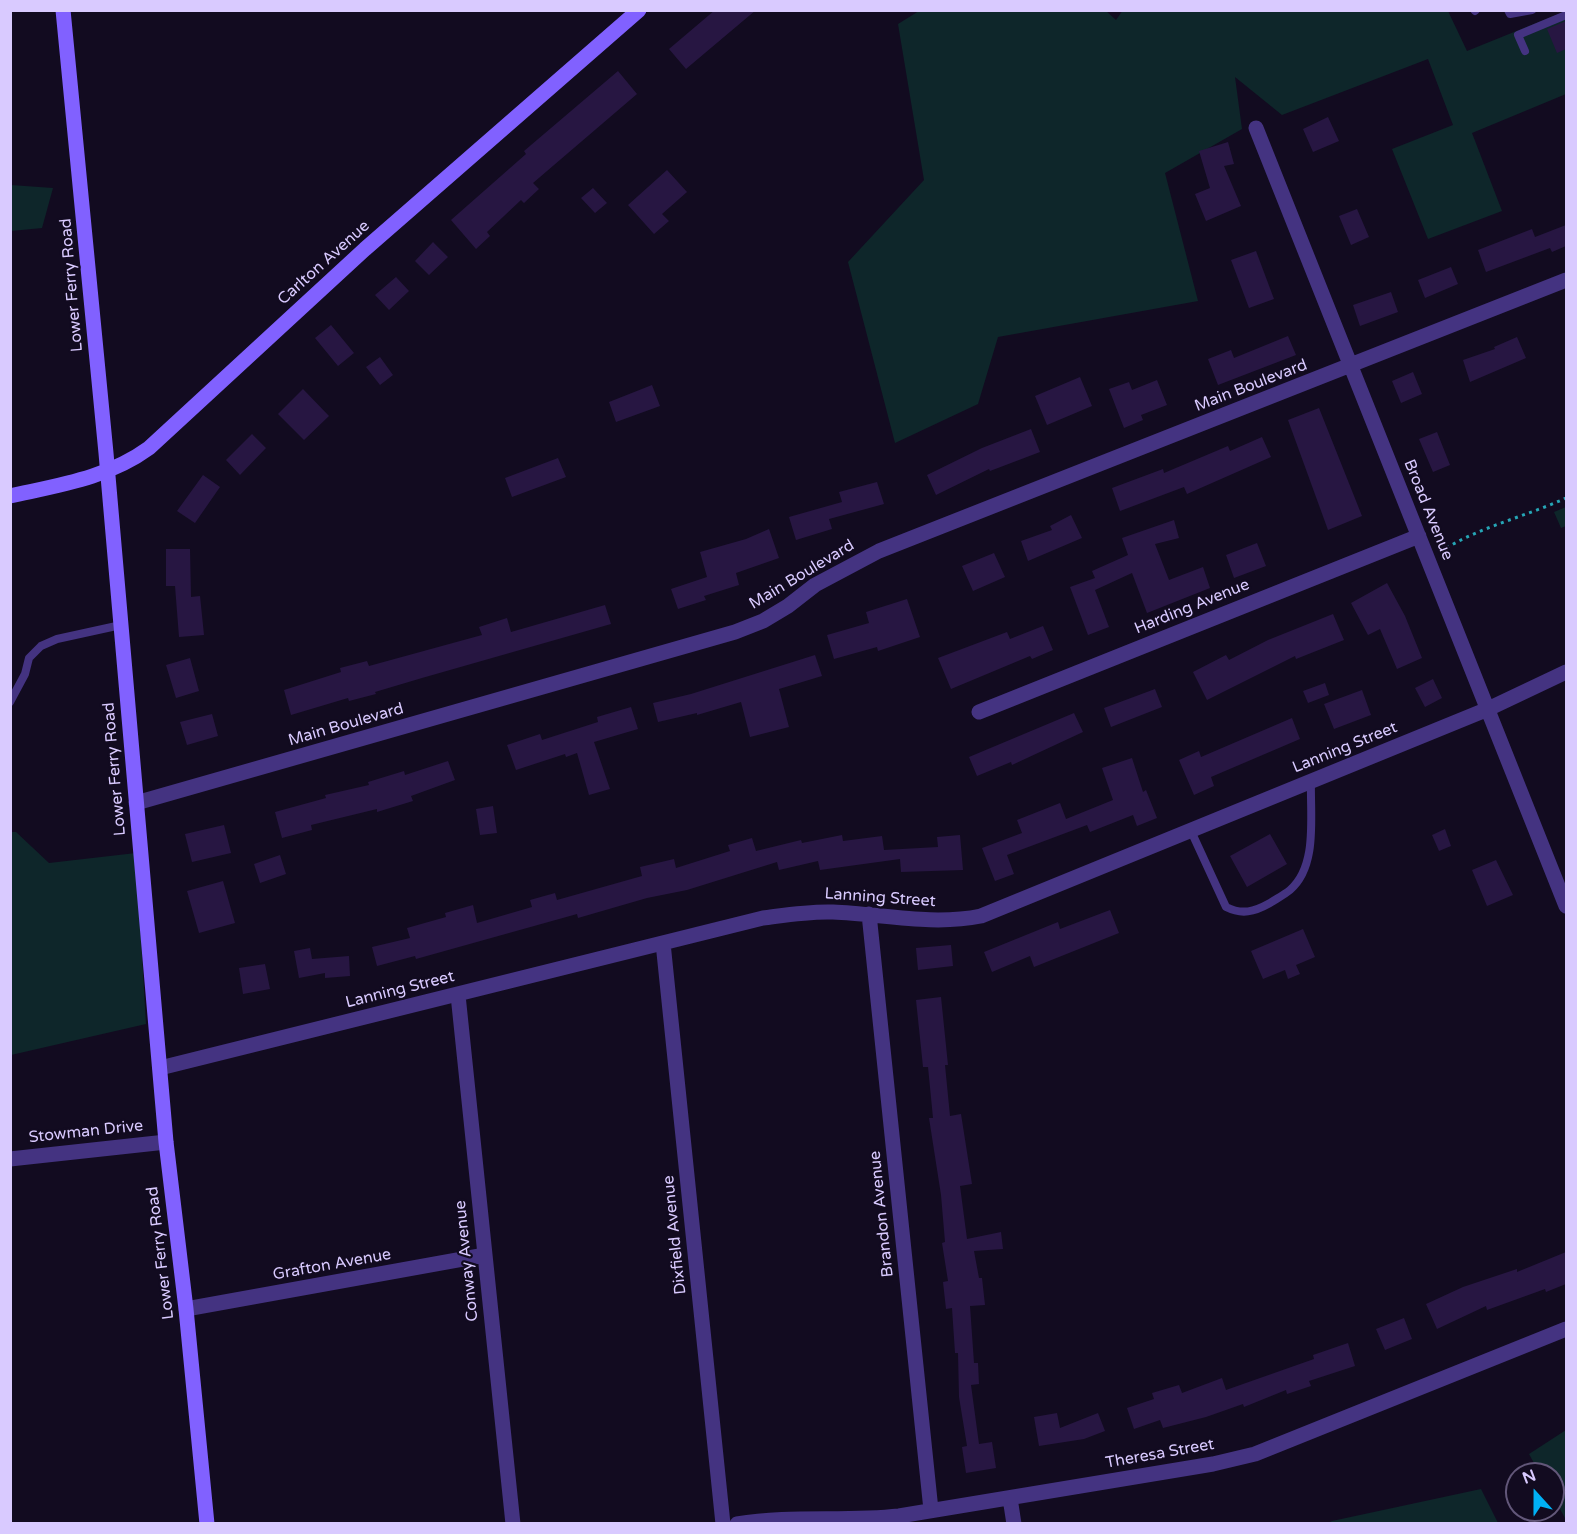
<!DOCTYPE html>
<html>
<head>
<meta charset="utf-8">
<style>
	body { margin:0 }
	#map { position:relative; width:1577px; height:1534px; overflow:hidden; background:#120b20; font-family:"Varela Round",sans-serif }
	canvas { display:block }
	.frame { position:absolute; inset:0; border:12px solid #d9caff; pointer-events:none }
	.north { position:absolute; left:1505px; top:1462px; width:60px; height:60px; box-sizing:border-box; background:#120b20; border:2px solid #625779; border-radius:50%; rotate:339deg; font-size:16px; font-weight:700; line-height:24px; text-align:center; color:#d9caff }
	.north::after { content:''; display:block; margin:auto; width:21px; height:27px; background:#00b1f5; clip-path:polygon(50% 0,100% 100%,50% 72%,0 100%) }
</style>
</head>
<body>
<div id="map">
<canvas width="1577" height="1534"></canvas>
<div class="frame"></div>
<div class="north">N</div>
</div>
<script>
const g = document.querySelector('canvas').getContext('2d');
g.lineJoin = 'round';
function fillPath(path, color) { g.fillStyle = color; g.fill(path, 'evenodd'); }
function trace(path, color, width, dash) { g.strokeStyle = color; g.lineWidth = width; g.lineCap = dash ? 'butt' : 'round'; g.setLineDash(dash || []); g.stroke(path); }
function drawText(font, color, halo, rows, align = 'center') {
  g.font = font + ' "Varela Round",sans-serif'; g.lineWidth = 4.5; g.setLineDash([]); g.textBaseline = 'middle'; g.strokeStyle = halo; g.fillStyle = color; for (const [text, x, y, turn = 0] of rows) {
    g.save(); g.translate(x, y); g.rotate((+turn || 0) * Math.PI / 180); g.textAlign = isNaN(turn) ? turn : align; if (halo) g.strokeText(text, 0, 0); g.fillText(text, 0, 0); g.restore();
  }
}
const green = new Path2D(`
	M1105 10 1116 20 1123 10 1448 11 1467 51 1566 11V94L1472 133 1502 211 1428 239 1392 149 1453 125 1428 59 1282 115 1235 77 1242 129 1165 173 1198 301 998 337 978 404 895 443 848 262 924 180 898 24 919 11Z
	M11 185 53 188 42 228 11 231Z
	M1566 507V526L1561 528 1554 512Z
	M10 832H16L49 863 136 853 146 1024 11 1055Z
	M1566 1430V1520L1553 1496V1474H1540L1529 1454Z
	M1481 1489 1498 1523H1328L1332 1521Z`);
const building = new Path2D(`
	M715 10H756L686 69 669 49Z
	M1566 21V49L1557 53 1547 29Z
	M618 71 637 94 533 183 539 189 524 203 521 200 487 232 490 236 476 249 451 220 526 154 524 151Z
	M1328 117 1339 141 1313 152 1303 129Z
	M1228 142 1234 164 1224 166 1241 206 1206 221 1195 194 1210 188 1199 151Z
	M667 170 687 192 662 214 669 221 654 234 628 205Z
	M593 188 607 203 595 213 581 198Z
	M1357 209 1369 237 1351 245 1339 216Z
	M1566 225V246L1552 252 1550 248 1486 272 1478 250 1532 229 1535 237Z
	M433 242 448 257 429 275 415 261Z
	M1256 251 1274 299 1249 308 1231 260Z
	M1451 267 1458 284 1425 298 1418 280Z
	M396 277 409 291 389 310 375 295Z
	M1391 292 1398 312 1360 326 1353 305Z
	M331 325 354 353 338 366 315 338Z
	M1288 336 1296 355 1218 385 1208 359 1231 350 1234 358Z
	M1517 337 1526 358 1470 382 1463 360 1495 349 1494 347Z
	M380 357 393 375 380 385 366 367Z
	M1413 372 1422 394 1401 403 1392 381Z
	M1080 377 1092 406 1047 425 1035 396Z
	M1157 380 1167 405 1141 415 1143 420 1124 428 1109 389 1129 382 1132 390Z
	M652 385 660 406 616 422 609 402Z
	M303 389 329 416 304 440 278 414Z
	M1319 408 1362 516 1328 530 1288 420Z
	M1031 429 1040 452 990 471 989 469 936 495 927 475 982 448Z
	M1437 432 1450 465 1433 472 1419 439Z
	M252 434 266 448 240 475 226 460Z
	M1262 437 1271 457 1187 494 1184 487 1120 511 1112 488 1163 469 1164 473 1228 446 1230 451Z
	M558 458 566 477 512 497 505 478Z
	M203 475 220 487 195 523 177 511Z
	M877 482 884 504 829 519 832 529 796 540 789 517 842 502 839 492Z
	M1071 515 1082 538 1028 561 1021 541 1052 530 1050 526Z
	M1174 520 1179 538 1155 544 1169 580 1203 567 1210 588 1147 613 1132 573 1095 590 1109 627 1088 635 1070 587 1095 578 1092 571 1128 555 1122 538Z
	M769 529 779 558 736 573 739 585 704 596 706 600 678 609 671 589 707 577 700 552 746 539Z
	M1257 543 1266 566 1234 578 1226 555Z
	M166 549H190L191 597 200 596 204 635 179 637 175 586H166Z
	M994 553 1005 577 973 591 962 566Z
	M1387 583 1405 616 1422 658 1397 669 1380 629 1368 635 1351 603Z
	M907 599 920 637 878 651 877 647 834 659 827 635 869 623 866 612Z
	M605 605 611 624 422 678 375 692 376 694 349 701 348 698 291 715 284 690 341 672 340 668 367 661 369 666 482 635 479 627 507 618 511 632Z
	M1333 614 1344 640 1296 659 1295 656 1207 700 1193 672 1226 655 1229 660 1268 640Z
	M1043 626 1053 650 1032 659 1030 656 951 689 938 658 1007 632 1010 639Z
	M815 655 822 676 779 689 789 727 750 737 741 702 697 715V713L658 722 653 703 691 694Z
	M190 658 199 691 176 698 166 665Z
	M1433 679 1442 698 1425 707 1415 688Z
	M1325 683 1329 695 1308 703 1303 691Z
	M1155 689 1162 707 1111 727 1104 708Z
	M1362 690 1371 715 1334 729 1324 704Z
	M631 707 638 729 594 742 610 789 589 795 577 753 566 757 565 754 516 770 507 745 540 734 542 740 598 722 597 717Z
	M1074 713 1083 732 1012 765 1011 762 977 776 969 757Z
	M212 714 218 736 187 745 180 722Z
	M1292 718 1300 739 1211 777 1214 786 1194 795 1179 760 1199 751 1201 757Z
	M1132 758 1143 792 1146 790 1157 818 1137 826 1133 815 1090 832 1087 825 1007 855 1014 874 995 881 982 848 1022 833 1017 820 1060 803 1066 819 1113 800 1102 768Z
	M448 761 455 780 411 796 413 801 377 812V809L311 825 312 830 282 838 275 812 326 798 325 795 369 785 368 782 404 771 405 775Z
	M493 806 497 833 480 835 476 809Z
	M224 825 231 853 192 862 185 834Z
	M1445 829 1451 846 1439 851 1432 835Z
	M1270 834 1287 864 1247 887 1230 856Z
	M842 835 843 841 882 836 884 850 938 847 937 837 960 835 963 870 901 872 900 859 820 870 818 861 779 870 777 862 687 890 647 898 578 918 577 914 416 959 415 956 377 966 372 947 410 938 407 928 446 917 445 913 473 905 477 923 532 907 530 900 555 893 557 900 642 876 640 867 674 859 676 868 730 851 728 845 752 838 756 851 801 840 802 843Z
	M280 855 286 874 260 883 254 864Z
	M1496 860 1513 895 1487 906 1472 870Z
	M223 881 235 923 199 933 187 891Z
	M1110 910 1119 933 1034 967 1030 956 992 972 984 952 1058 922 1060 929Z
	M1303 929 1315 957 1296 965 1300 974 1288 979 1285 970 1263 979 1251 951Z
	M951 945 953 966 918 970 916 948Z
	M310 948 312 959 349 956 350 976 325 978V973L299 978 294 951Z
	M265 964 270 989 243 994 239 968Z
	M941 997 948 1065H945L950 1116 961 1114 972 1184 960 1186 967 1239 1001 1232 1003 1249 974 1251 979 1278H982L985 1305 970 1306 974 1363H978L979 1384 971 1385 979 1444 992 1442 996 1468 966 1473 962 1447 967 1446 959 1397 958 1353H955L952 1308 946 1309 943 1282 948 1281 942 1243 945 1242 941 1195 929 1118H933L928 1067H923L916 1000Z
	M1566 1252V1284L1546 1292 1545 1289 1487 1310 1486 1306 1437 1329 1426 1304 1463 1287 1517 1269V1272Z
	M1404 1318 1412 1339 1385 1350 1376 1329Z
	M1348 1343 1355 1366 1309 1381 1311 1386 1287 1394 1286 1390 1244 1407 1243 1404 1206 1417 1163 1428 1160 1420 1134 1429 1127 1408 1154 1399 1152 1393 1179 1385 1182 1393 1222 1378 1226 1390 1314 1359 1313 1355Z
	M1057 1413 1060 1428 1098 1413 1105 1431 1084 1439 1039 1446 1034 1417Z`);
const path = new Path2D(`
	M1440 552C1478 527 1525 517 1566 498`);
const lane = new Path2D(`
	M1508 10 1510 14 1532 10
	M1475 11 1476 10
	M1525 51 1518 35 1566 15
	M10 702 25 674 29 658 41 646 57 639 121 625
	M1191 831 1226 907C1242 915 1254 912 1270 903 1276 899 1284 895 1290 890 1318 866 1310 816 1311 782`);
const street = new Path2D(`
	M1256 128 1566 906
	M979 712 1419 536
	M136 803 735 632 763 621 788 606 815 585 879 551 1566 280
	M869 914 931 1510
	M663 943 723 1524
	M458 995 513 1524
	M160 1068 763 918C786 915 809 911 833 912 882 914 932 926 981 916L1488 709 1566 672
	M10 1159 166 1142
	M186 1309 485 1255
	M1010 1498 1014 1524
	M737 1524C791 1515 845 1522 899 1516L1213 1464 1255 1454 1566 1329`);
const secondary = new Path2D(`
	M63 10 106 453 166 1142 186 1309 207 1524
	M10 496C59 485 108 478 149 448L365 249 639 10`);
const streetNames = [
	["Carlton Avenue",324,263,-42],
	["Lower Ferry Road",72,285,-95],
	["Main Boulevard",1251,386,-21],
	["Broad Avenue",1428,510,68],
	["Main Boulevard",802,575,-31],
	["Harding Avenue",1192,607,-22],
	["Main Boulevard",346,725,-16],
	["Lanning Street",1345,748,-22],
	["Lower Ferry Road",115,769,-95],
	["Lanning Street",880,898,4],
	["Lanning Street",400,990,-14],
	["Stowman Drive",86,1132,-6],
	["Brandon Avenue",882,1214,-96],
	["Dixfield Avenue",675,1235,-96],
	["Lower Ferry Road",161,1253,-97],
	["Conway Avenue",467,1261,-96],
	["Grafton Avenue",332,1265,-10],
	["Theresa Street",1160,1454,-10]
];
fillPath(green, '#0e262a');
fillPath(building, '#271642');
trace(path, '#26a6b6', 3, [3, 4.5]);
trace(lane, '#443381', 8);
trace(street, '#443381', 15);
trace(secondary, '#8161ff', 15);
drawText('16px', '#d9caff', '#120b20', streetNames);
</script>
</body>
</html>
